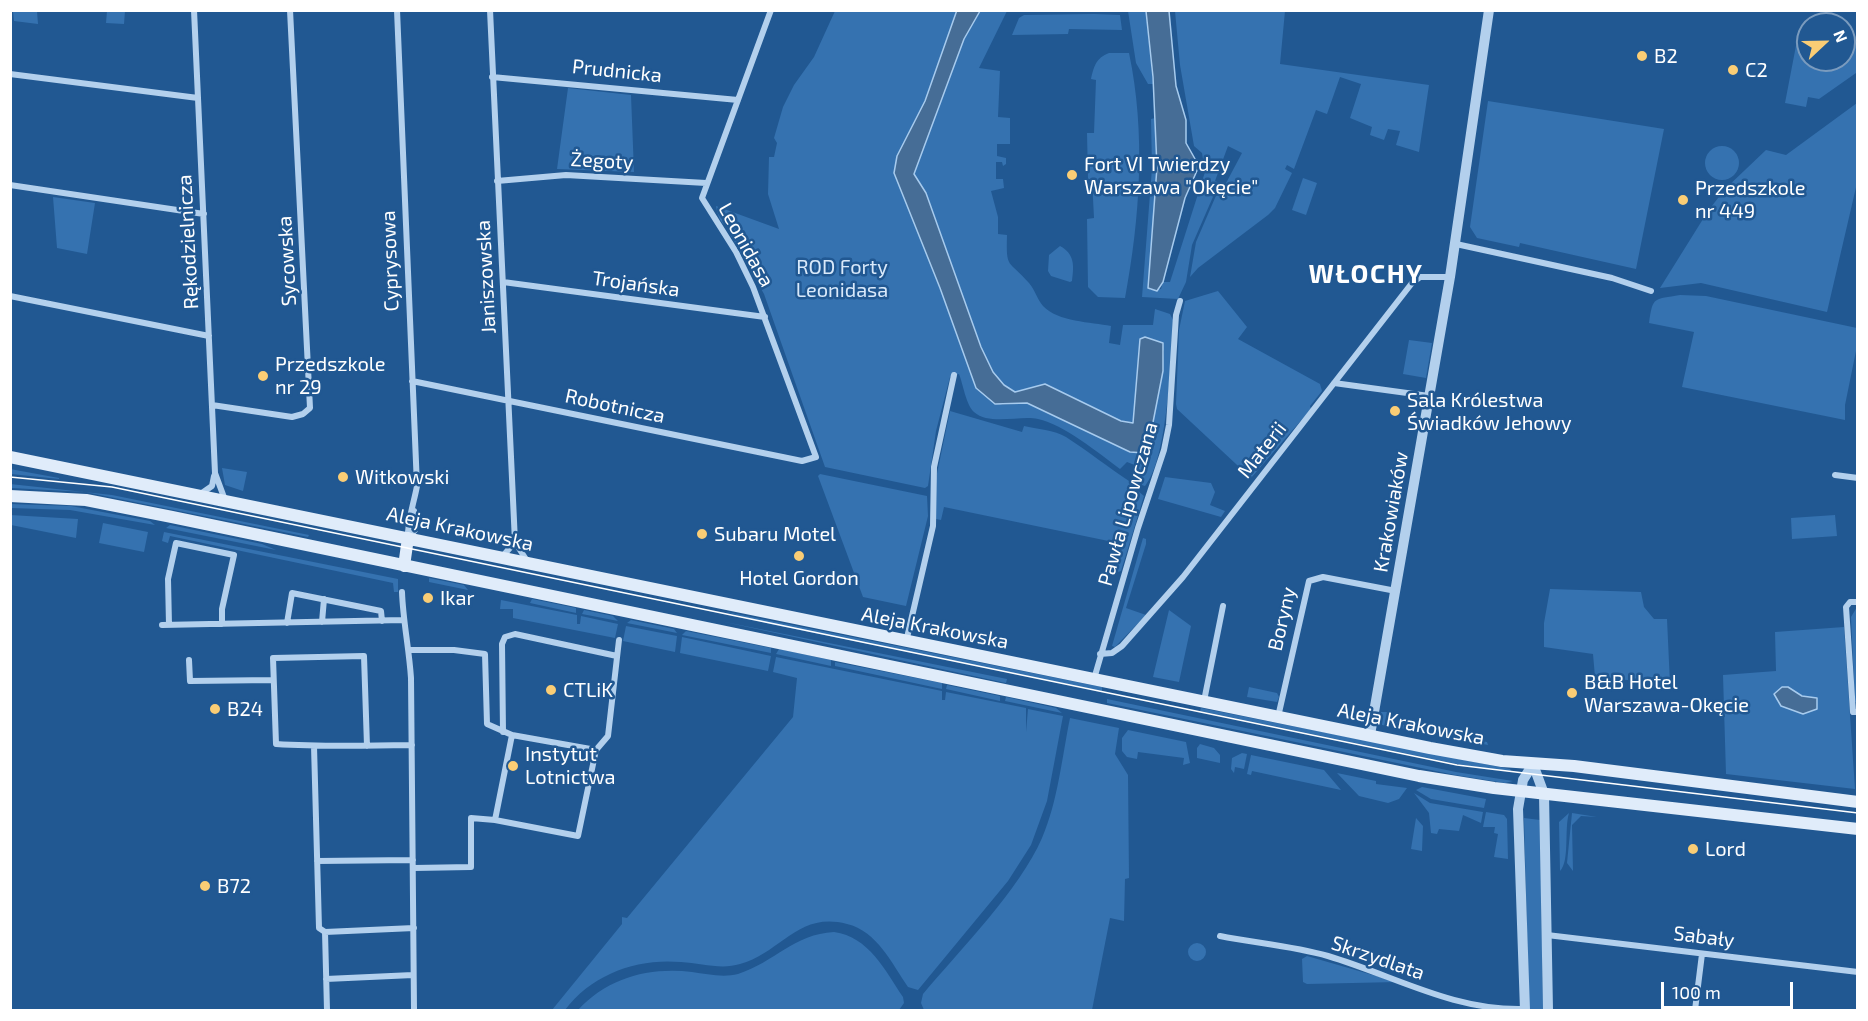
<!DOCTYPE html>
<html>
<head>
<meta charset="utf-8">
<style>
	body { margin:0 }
	#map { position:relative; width:1868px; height:1021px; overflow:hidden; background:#215892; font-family:"Exo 2",sans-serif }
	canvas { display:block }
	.frame { position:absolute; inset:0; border:12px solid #fff; pointer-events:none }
	.north { position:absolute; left:1796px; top:12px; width:60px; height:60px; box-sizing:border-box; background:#215892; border:2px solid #7a9bbe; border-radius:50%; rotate:68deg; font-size:16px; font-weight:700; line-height:24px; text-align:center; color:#fff }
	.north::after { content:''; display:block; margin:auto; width:21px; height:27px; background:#facd75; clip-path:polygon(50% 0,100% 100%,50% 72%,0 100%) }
	.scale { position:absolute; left:1661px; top:982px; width:132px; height:27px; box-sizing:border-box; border:3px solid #fff; border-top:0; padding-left:8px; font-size:18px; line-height:21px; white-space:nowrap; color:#fff; -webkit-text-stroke:4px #215892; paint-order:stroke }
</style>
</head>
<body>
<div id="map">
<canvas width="1868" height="1021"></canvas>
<div class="frame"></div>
<div class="north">N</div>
<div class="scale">100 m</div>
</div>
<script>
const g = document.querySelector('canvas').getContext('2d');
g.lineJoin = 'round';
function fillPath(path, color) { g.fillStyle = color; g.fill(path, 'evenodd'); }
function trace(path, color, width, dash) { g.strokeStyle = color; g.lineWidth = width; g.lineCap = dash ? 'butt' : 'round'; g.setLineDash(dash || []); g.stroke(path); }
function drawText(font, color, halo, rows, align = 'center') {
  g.font = font + ' "Exo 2",sans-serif'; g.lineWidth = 5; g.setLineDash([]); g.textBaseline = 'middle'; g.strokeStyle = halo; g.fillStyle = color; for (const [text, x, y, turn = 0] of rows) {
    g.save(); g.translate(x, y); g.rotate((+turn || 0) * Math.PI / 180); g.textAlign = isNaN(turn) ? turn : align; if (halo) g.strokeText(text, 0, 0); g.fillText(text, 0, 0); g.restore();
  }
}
const green = new Path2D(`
	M13 11H37L38 24 14 21Z
	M107 11H125L124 24 106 23Z
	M835 11H957L925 101 897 156 894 173 940 288 976 388 1002 405 1027 403 1041 408 1130 452 1161 382 1164 351 1153 339H1140L1134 423 1121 421 1045 384 1016 392 1004 385 993 372 981 347 926 193 914 174 964 39 980 11H1007L979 68 1000 71 998 117 1010 118V144H997V156L1006 158V164L1003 166 1002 162H996V179H1003L1004 188 991 191 998 217V234L1007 235C1006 270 1008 259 1029 283 1035 290 1037 299 1043 306 1058 322 1091 322 1111 326L1109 343 1120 345 1123 325H1153L1155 309 1170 314 1173 320C1171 356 1168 459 1145 486L1138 484 1137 466 1127 462 1120 469C1100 454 1063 424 1038 419 1020 415 990 426 974 412 966 405 963 384 959 374L950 377 936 431 928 486 925 488 825 467 764 294 730 234 732 229C721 225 718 218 716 206L779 229 768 194 769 157H774L777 143 774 138 783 107 794 85 814 57Z
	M1128 11H1146L1153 84H1148L1136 63Z
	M1175 11H1285L1280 64 1429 85 1419 152 1396 145 1400 131 1388 129 1384 140 1370 135 1372 127 1350 118 1361 84 1340 77 1327 114 1316 110 1294 169 1287 165 1285 169 1292 173 1275 208 1268 215 1198 268 1190 277 1196 242 1221 184 1225 185 1242 153 1228 146 1215 181 1219 183 1192 245 1186 282 1178 299 1142 297 1152 168 1151 119 1155 118 1157 167 1150 290 1161 289 1163 282H1170L1205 172 1202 153 1194 146 1180 65Z
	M1094 14 1120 15 1122 30 1069 29 1068 34 1012 35 1019 18 1024 15Z
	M1799 30 1808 32V60H1844V39L1857 41 1856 73 1819 99 1808 97 1806 107 1785 103Z
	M1109 53H1129C1146 133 1140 218 1125 298L1098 297 1088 287 1087 219 1094 218 1092 179H1088L1087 133H1094L1096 80 1091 79C1094 66 1096 58 1109 53Z
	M568 88 631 95 634 172 557 169Z
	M1488 101 1664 129 1636 269 1520 243 1519 247 1477 238 1470 227Z
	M1857 103V183L1827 312 1701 283 1660 288 1708 211 1725 189 1766 150 1786 155Z
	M1705 163a17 17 0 1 1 34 0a17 17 0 1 1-34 0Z
	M1303 178 1317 183 1306 215 1292 210Z
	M53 197 95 203 87 254 57 248Z
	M1060 246C1075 254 1074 266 1072 281L1070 282 1051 276 1048 271 1049 255Z
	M1218 291 1247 327 1238 339 1320 384 1322 391 1310 406 1311 409 1251 478 1177 409 1176 404 1179 330 1185 301Z
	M1680 295 1706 296 1857 328V346L1845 405V420L1682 387 1694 332 1649 323C1653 295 1654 300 1680 295Z
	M1409 340 1432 343 1426 378 1403 374Z
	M950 411 1022 432 1024 426C1036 429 1055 430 1066 437 1088 451 1109 468 1132 483L1130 490 1138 491 1144 496 1121 571 1115 573 1123 544 944 507 941 520 936 519 935 483Z
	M222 468 247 472 243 491 225 485Z
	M10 469 59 478V479L11 474Z
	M820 474 927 496 928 516 906 606 863 597 818 476Z
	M1165 477 1211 483 1215 492 1210 505 1225 511 1221 517 1158 499Z
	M10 484 112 495 309 535 308 537 85 492 11 488Z
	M10 504 71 506 150 521 155 525 70 510 11 508Z
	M10 515 78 519 76 538 11 525Z
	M1835 515 1837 536 1792 539 1791 518Z
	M103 523 148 532 144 552 99 543Z
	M170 525 262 544 276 550 166 528Z
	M164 532 398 579V592H394L393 583 170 536 168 543 162 541Z
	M1143 538 1146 539V544L1126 608 1146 615 1115 647 1112 646Z
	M429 578 464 585 468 590 429 582Z
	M1550 589 1641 592 1644 607 1654 619H1667L1670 684 1595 677 1593 654 1544 647V623Z
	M532 599 576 608V613L530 603Z
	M501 600 577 615V624H580L581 616 618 624 615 638 513 618V609H500Z
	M1857 607V702H1855L1851 617Z
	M584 610 613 616 618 621 582 614Z
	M1169 610 1191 626 1179 682 1153 677Z
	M722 611 1102 687V691L770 624Z
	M631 620 674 629 677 633 627 623Z
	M720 621 1007 679 1006 683Z
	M626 626 677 636 675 652 623 641Z
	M1844 627 1855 789 1726 774 1723 675 1776 671 1775 632Z
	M686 631 771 648V653L682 635Z
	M682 637 771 656 768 671 680 653Z
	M779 649 831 660V666L776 654Z
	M776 657 942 691V700H945L946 692 1026 708V732L1028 709 1063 716 1047 801 1031 845 1008 881 918 990 908 987C892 964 877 931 847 924 798 911 781 953 740 964 721 970 701 963 681 962 637 958 592 974 565 1010H552L622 924V917L627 918 793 717 797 678 773 672Z
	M835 662 942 683V689L835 666Z
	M947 685 1000 696V701L946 689Z
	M1249 687 1277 693 1279 697 1277 702 1247 697Z
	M1006 697 1056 708 1062 713 1005 701Z
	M1107 699 1456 772 1513 781 1505 783 1455 775 1107 703Z
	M1201 708 1510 769 1512 772 1457 764 1200 711Z
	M1381 712H1388L1397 723 1396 727 1382 725Z
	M1070 718 1119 728 1115 754 1128 775 1129 878 1125 879 1124 921 1110 918 1092 1010H924L921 1003 923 994C960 950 1020 889 1042 838 1058 801 1062 757 1070 718Z
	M1400 724 1487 742 1488 745 1400 728Z
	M1128 730 1186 742 1190 763 1183 765 1184 758 1138 752 1137 759 1127 757 1122 751V738Z
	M1200 744 1214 748 1220 755V763L1197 758V748Z
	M1242 753 1247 754 1244 769 1235 767 1234 773 1231 769 1232 758Z
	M1251 755 1324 770 1341 790 1252 771 1251 775 1247 774Z
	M1337 773 1376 781V784L1407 788 1399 799 1388 803 1359 796Z
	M1422 787 1486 799 1484 808 1431 799 1416 790Z
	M1414 793 1430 803 1483 812 1481 823 1463 815 1459 831 1439 829 1437 834 1431 833 1429 813Z
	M1486 812 1504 815 1507 819 1508 859 1494 857 1498 834 1494 833 1495 827H1483Z
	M1569 813C1564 829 1570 861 1560 871L1559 822Z
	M1572 813 1597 817 1581 816 1572 825 1573 871 1567 863Z
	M1416 818 1423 826 1422 851 1411 849Z
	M1524 818 1540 820 1543 1010H1529Z
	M834 932C869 937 885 970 903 997L904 1003 899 1010H578C608 978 648 967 692 972 707 974 723 978 738 974 775 962 794 934 834 932Z
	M1188 952a9 9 0 1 1 18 0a9 9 0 1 1-18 0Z
	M1307 956 1397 982 1307 984 1303 982 1302 959Z`);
const water = new Path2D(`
	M957 10 980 11 964 39 914 174 926 193 981 347 993 372 1004 385 1015 392 1045 384 1121 421 1133 423 1140 339 1145 337 1163 343V371L1148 448 1145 453 1130 452 1027 403 995 404 976 388 940 288 894 173 897 156 925 101Z
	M1146 11H1169L1176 86 1186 120V143L1199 166 1185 198 1163 282 1157 291 1148 288 1157 167 1153 77Z
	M1782 687H1788L1802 696 1817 698V709L1803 714 1781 706 1774 694Z`);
const minor = new Path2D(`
	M194 10 215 473 225 500
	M397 10 417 486C414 503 407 521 408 538
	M490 10 515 542 527 561
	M10 74 198 98
	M492 77 738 100
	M497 181 566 175 706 183
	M10 185 204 214
	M1456 244 1612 278 1651 291
	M503 282 765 317
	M10 296 209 336
	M412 381 802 461 816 457 753 287 736 252 702 198 771 10
	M1334 383 1429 396
	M212 405 292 417 303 414 310 408 290 10
	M1835 475 1858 478
	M199 495 212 486 214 476
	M409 537 415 530 414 511
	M502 557 515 542
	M402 592C403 621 409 648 411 678L414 1010
	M1858 602H1850L1846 607 1853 712H1858
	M322 622 324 599
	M287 623 292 593 381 611 382 621
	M162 625 403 620
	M169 625 168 579 176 543 234 555 222 609V624
	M906 642 933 526 934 467 954 375
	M409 650H454L485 654 487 724 512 735 596 750
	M1100 654 1112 653 1122 646 1183 577 1412 283 1420 277H1450
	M189 660 190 681 273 680
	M1094 679 1138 528 1164 450 1169 425 1176 315 1180 301
	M1204 701 1223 606
	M1278 717 1309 581 1323 577 1396 591
	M503 732 502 644 505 637 515 634 617 656
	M512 735 495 820 578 836 596 750 608 736 619 640
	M314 746 319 928 325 932 327 1010
	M367 746 364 656 273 658 276 744C321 747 366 746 412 745
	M317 861 413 860
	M414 868 471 867V818L495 820
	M325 932 414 928
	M1547 935 1858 972
	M1220 936C1255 943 1293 946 1328 956 1395 976 1453 1011 1524 1009
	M326 979 413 975
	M1695 1010 1702 954`);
const tertiary = new Path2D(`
	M1370 735 1450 277 1489 10
	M1533 764 1544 794 1548 1010
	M1525 1010 1518 809 1523 780 1533 764`);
const secondary = new Path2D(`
	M10 457 1430 748 1502 761 1574 766 1858 802
	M10 496 86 500 172 517 1419 776 1494 788 1858 829
	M404 566 408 538`);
const tram = new Path2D(`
	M10 477 112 487 1457 765 1858 813`);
const markers = [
	[1642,56,6,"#facd75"],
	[1733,70,6,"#facd75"],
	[1072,175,6,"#facd75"],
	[1683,200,6,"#facd75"],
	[263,376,6,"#facd75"],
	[1395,411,6,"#facd75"],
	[343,477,6,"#facd75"],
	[702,534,6,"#facd75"],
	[799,556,6,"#facd75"],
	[428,598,6,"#facd75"],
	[551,690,6,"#facd75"],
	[1572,693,6,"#facd75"],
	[215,709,6,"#facd75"],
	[513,766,6,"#facd75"],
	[1693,849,6,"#facd75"],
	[205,886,6,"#facd75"]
];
const poiNames = [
	["B2",1654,56],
	["C2",1745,70],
	["Fort VI Twierdzy",1084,164],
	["Warszawa \"Okęcie\"",1084,187],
	["Przedszkole",1695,188],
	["nr 449",1695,211],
	["Przedszkole",275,364],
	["nr 29",275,387],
	["Sala Królestwa",1407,400],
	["Świadków Jehowy",1407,423],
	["Witkowski",355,477],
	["Subaru Motel",714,534],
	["Hotel Gordon",799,578,"center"],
	["Ikar",440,598],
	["B&B Hotel",1584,682],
	["Warszawa-Okęcie",1584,705],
	["CTLiK",563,690],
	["B24",227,709],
	["Instytut",525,754],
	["Lotnictwa",525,777],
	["Lord",1705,849],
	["B72",217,886]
];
const streetNames = [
	["Prudnicka",617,71,6],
	["Żegoty",602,161,3],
	["Rękodzielnicza",188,242,-93],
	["Leonidasa",746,245,61],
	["Sycowska",287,261,-93],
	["Cyprysowa",390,261,-92],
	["Janiszowska",486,277,-93],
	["Trojańska",636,284,8],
	["Robotnicza",615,406,12],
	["Materii",1262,450,-52],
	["Pawła Lipowczana",1128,504,-74],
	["Krakowiaków",1391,512,-80],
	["Aleja Krakowska",460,529,12],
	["Boryny",1282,619,-77],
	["Aleja Krakowska",935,628,11],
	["Aleja Krakowska",1411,724,11],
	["Sabały",1704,937,7],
	["Skrzydlata",1378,958,19]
];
const parkNames = [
	["ROD Forty",842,267],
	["Leonidasa",842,290]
];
const districtNames = [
	["WŁOCHY",1366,274]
];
fillPath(green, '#3572b0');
fillPath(water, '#466d96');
trace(water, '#a7cbee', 1.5);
trace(minor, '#b3d0ed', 6);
trace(tertiary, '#b3d0ed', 10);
trace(secondary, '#e0ecfa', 12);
trace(tram, '#fff', 1.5);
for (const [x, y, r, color] of markers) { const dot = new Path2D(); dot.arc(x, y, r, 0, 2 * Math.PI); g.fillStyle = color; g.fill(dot); trace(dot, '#215892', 2); }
drawText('20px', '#fff', '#215892', poiNames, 'left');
drawText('20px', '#fff', '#215892', streetNames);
drawText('20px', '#d9e9fa', '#215892', parkNames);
g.letterSpacing = '1.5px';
drawText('bold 26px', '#fff', '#215892', districtNames);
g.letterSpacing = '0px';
</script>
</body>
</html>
